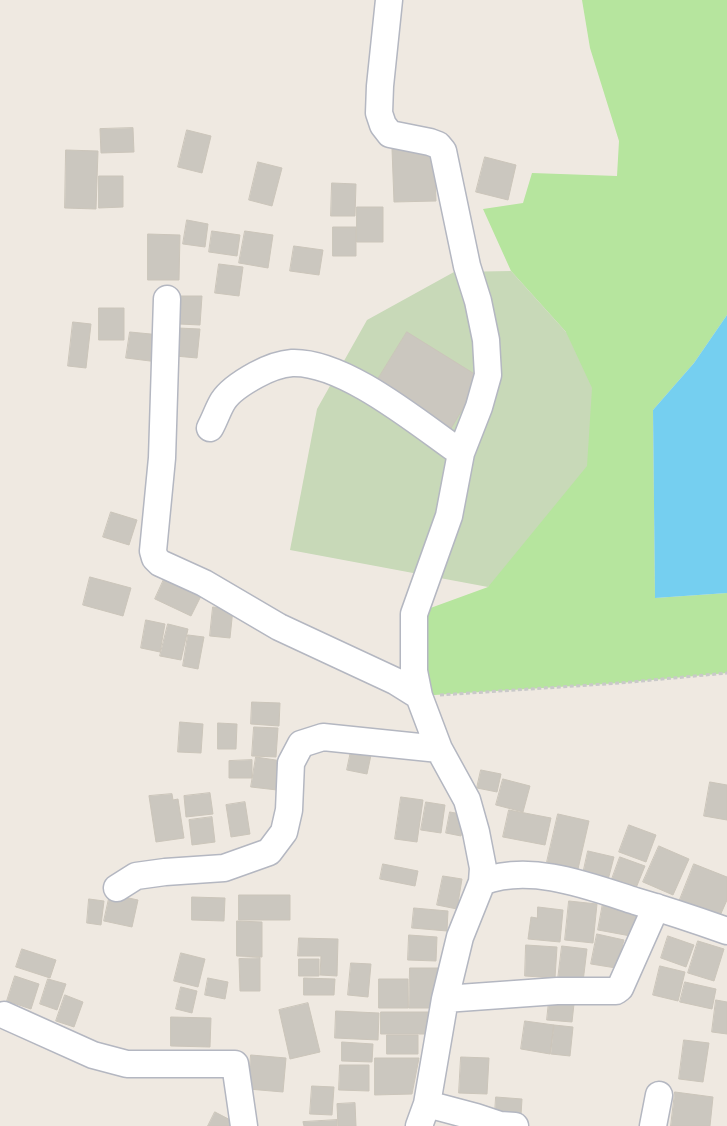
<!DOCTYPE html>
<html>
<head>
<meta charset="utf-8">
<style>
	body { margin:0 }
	canvas { display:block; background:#efe9e1 }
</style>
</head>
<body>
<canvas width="727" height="1126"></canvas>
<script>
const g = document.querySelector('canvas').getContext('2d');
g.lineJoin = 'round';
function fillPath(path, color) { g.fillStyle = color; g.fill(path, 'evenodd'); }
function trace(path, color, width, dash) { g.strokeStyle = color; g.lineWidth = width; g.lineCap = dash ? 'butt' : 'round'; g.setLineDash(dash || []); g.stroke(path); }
const green = new Path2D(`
	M582 0H727V315L694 363 653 410 655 598 727 593V673L620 683 419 696 414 614 488 587 566 332 511 271 483 209 523 203 532 173 617 176 619 141 590 48Z`);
const cemetery = new Path2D(`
	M511 271 566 332 592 388 587 466 488 587 290 550 317 409 367 320 454 272Z`);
const water = new Path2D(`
	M727 315V593L655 598 653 410 694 363Z`);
const building = new Path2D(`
	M133 128 134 152 101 153 100 129Z
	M187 130 211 136 202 173 178 167Z
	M434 148 436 201 394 202 392 149Z
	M66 150 98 151 96 209 65 208Z
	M485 157 516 165 508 200 476 192Z
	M258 162 282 168 272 206 249 200Z
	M99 176H123V207L99 208Z
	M332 183 356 184 355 216H331Z
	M357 207H383V242H357Z
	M187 220 208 224 205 247 183 244Z
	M333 227H356V256H333Z
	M212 231 240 235 237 256 209 252Z
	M245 231 273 235 268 268 239 263Z
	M148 234 180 235 179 280H148Z
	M294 246 323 250 319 275 290 271Z
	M219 264 243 267 239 296 215 293Z
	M180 296H202L200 325 179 324Z
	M99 308H124V340H99Z
	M73 322 91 324 86 368 68 366Z
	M178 328 200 329 197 358 175 356Z
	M130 332 161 335 158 362 126 358Z
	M407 332 481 378 450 430 375 384Z
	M111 512 137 520 129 545 103 537Z
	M90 577 131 588 123 616 83 605Z
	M165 577 202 594 191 616 155 599Z
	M213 607 233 609 230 638 210 636Z
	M146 620 165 624 160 652 141 648Z
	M168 624 188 629 181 660 160 656Z
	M188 635 204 637 198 669 183 666Z
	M252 702 280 703 279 726 251 724Z
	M180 722 203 724 201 753 178 752Z
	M218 723 237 724 236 749H218Z
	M254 727 278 728 276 757 252 756Z
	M351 751 371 755 367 774 347 770Z
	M256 757 282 761 277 790 251 787Z
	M252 760V778H229V761Z
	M481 770 501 774 497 792 477 788Z
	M503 779 530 786 523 812 496 805Z
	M710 782 727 785V820L704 816Z
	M210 793 213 814 186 817 184 796Z
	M172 794 173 800 178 799 184 838 156 842 149 796Z
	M401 797 423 800 417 842 395 839Z
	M245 802 250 834 231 837 226 805Z
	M426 802 445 805 441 833 421 830Z
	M509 810 551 818 545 845 503 837Z
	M450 812 466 815 461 836 446 833Z
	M558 814 589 821 578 869 547 862Z
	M212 817 215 842 192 845 189 820Z
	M629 825 656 835 646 862 619 852Z
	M659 846 689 859 673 895 643 882Z
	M588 851 614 857 608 880 583 874Z
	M620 857 645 866 636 888 612 879Z
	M383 864 418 871 415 886 380 879Z
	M694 864 727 877V900L719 918 679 902Z
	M443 876 462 879 457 909 437 905Z
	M110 894 138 900 132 927 104 921Z
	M239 895H290V920H239Z
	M192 897 225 898 224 921 192 920Z
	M89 899 104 901 101 925 87 923Z
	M569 901 597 904 593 943 565 940Z
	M603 903 641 911 636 937 598 930Z
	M538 907 563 910 560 942 528 939 531 917 537 918Z
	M414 908 448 911 447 931 412 928Z
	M237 921 262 922V957L237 956Z
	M597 934 624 940 616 968 591 964Z
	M409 935 437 937 436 961 408 960Z
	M668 936 694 945 686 967 661 958Z
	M299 938 338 939 337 976 320 975 321 956H298Z
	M698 941 724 949 714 981 688 973Z
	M526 945 557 947 555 978 525 976Z
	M562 946 587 949 583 982 558 979Z
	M22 949 56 960 50 978 16 967Z
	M181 953 205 959 198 987 174 981Z
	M260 958V991H240L239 959Z
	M299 959H319V976H299Z
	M351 963 371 964 368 997 348 995Z
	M660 966 685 972 678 1001 653 995Z
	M410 968H444L442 1008H409Z
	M15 976 39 984 31 1009 7 1001Z
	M208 978 228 982 225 999 205 995Z
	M304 978 335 979 334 995H304Z
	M48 979 66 984 57 1010 40 1004Z
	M379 979H408V1008H379Z
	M685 982 716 989 712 1009 680 1002Z
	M181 987 197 991 192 1013 176 1009Z
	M65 995 83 1002 74 1027 56 1021Z
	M716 1000 727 1002V1034L712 1032Z
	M549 1001 574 1004 572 1022 547 1020Z
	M308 1003 320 1052 290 1059 279 1010Z
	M336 1011 379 1013 378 1040 335 1038Z
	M381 1012H438V1034H381Z
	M171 1017 211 1018 210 1047 171 1046Z
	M525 1021 554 1025 550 1054 521 1049Z
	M554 1025 573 1027 570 1056 551 1054Z
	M387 1035H418V1054H387Z
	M684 1040 709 1043 703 1082 679 1079Z
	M342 1042 373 1044 372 1062 342 1061Z
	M251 1055 286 1058 283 1092 248 1089Z
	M461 1057 489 1058 487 1094 459 1093Z
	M375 1058H419L412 1094 375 1095Z
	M340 1065H369V1091L339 1090Z
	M312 1086 334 1087 332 1115 310 1114Z
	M675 1092 713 1097 710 1126H671Z
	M496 1097 522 1099 521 1115 495 1113Z
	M355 1103 356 1126H338L337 1104Z
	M215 1112 240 1125 239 1126H208Z
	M337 1120V1126H304L303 1122Z`);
const path = new Path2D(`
	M440 695 620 683 727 673`);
const minor = new Path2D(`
	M389 0 380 86 379 113 383 125 390 134 430 142 438 145 443 151 467 266 478 301 486 340 488 375 479 407 461 453 449 516 414 614V671L419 696 439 749 467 800 476 832 483 868 482 882 460 937 445 999 427 1104 419 1126
	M167 299 162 458 153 551 155 558 160 563 204 583 279 627 395 681 419 696
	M210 428C215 419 218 409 223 401 230 390 245 381 256 375 267 369 279 364 292 363 344 361 418 423 461 453
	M482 882C530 863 589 886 635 901 666 910 696 920 727 931
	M117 888 136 876 165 872 224 868 269 852 284 832 289 810 291 763 301 744 323 737 439 749
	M445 999 557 991H616L620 988 656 907
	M4 1015 93 1055 127 1064H235L244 1126
	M427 1104 476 1117 500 1125 515 1126
	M653 1126 659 1095`);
fillPath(green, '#b6e59e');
fillPath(cemetery, '#c8d9b8');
fillPath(water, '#75cff0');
fillPath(building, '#cbc7bf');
trace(building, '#cbc5ba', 1);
trace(minor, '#b4b7c1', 29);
trace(path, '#c9c9c9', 3, [4, 2.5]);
trace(minor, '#fff', 26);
</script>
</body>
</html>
